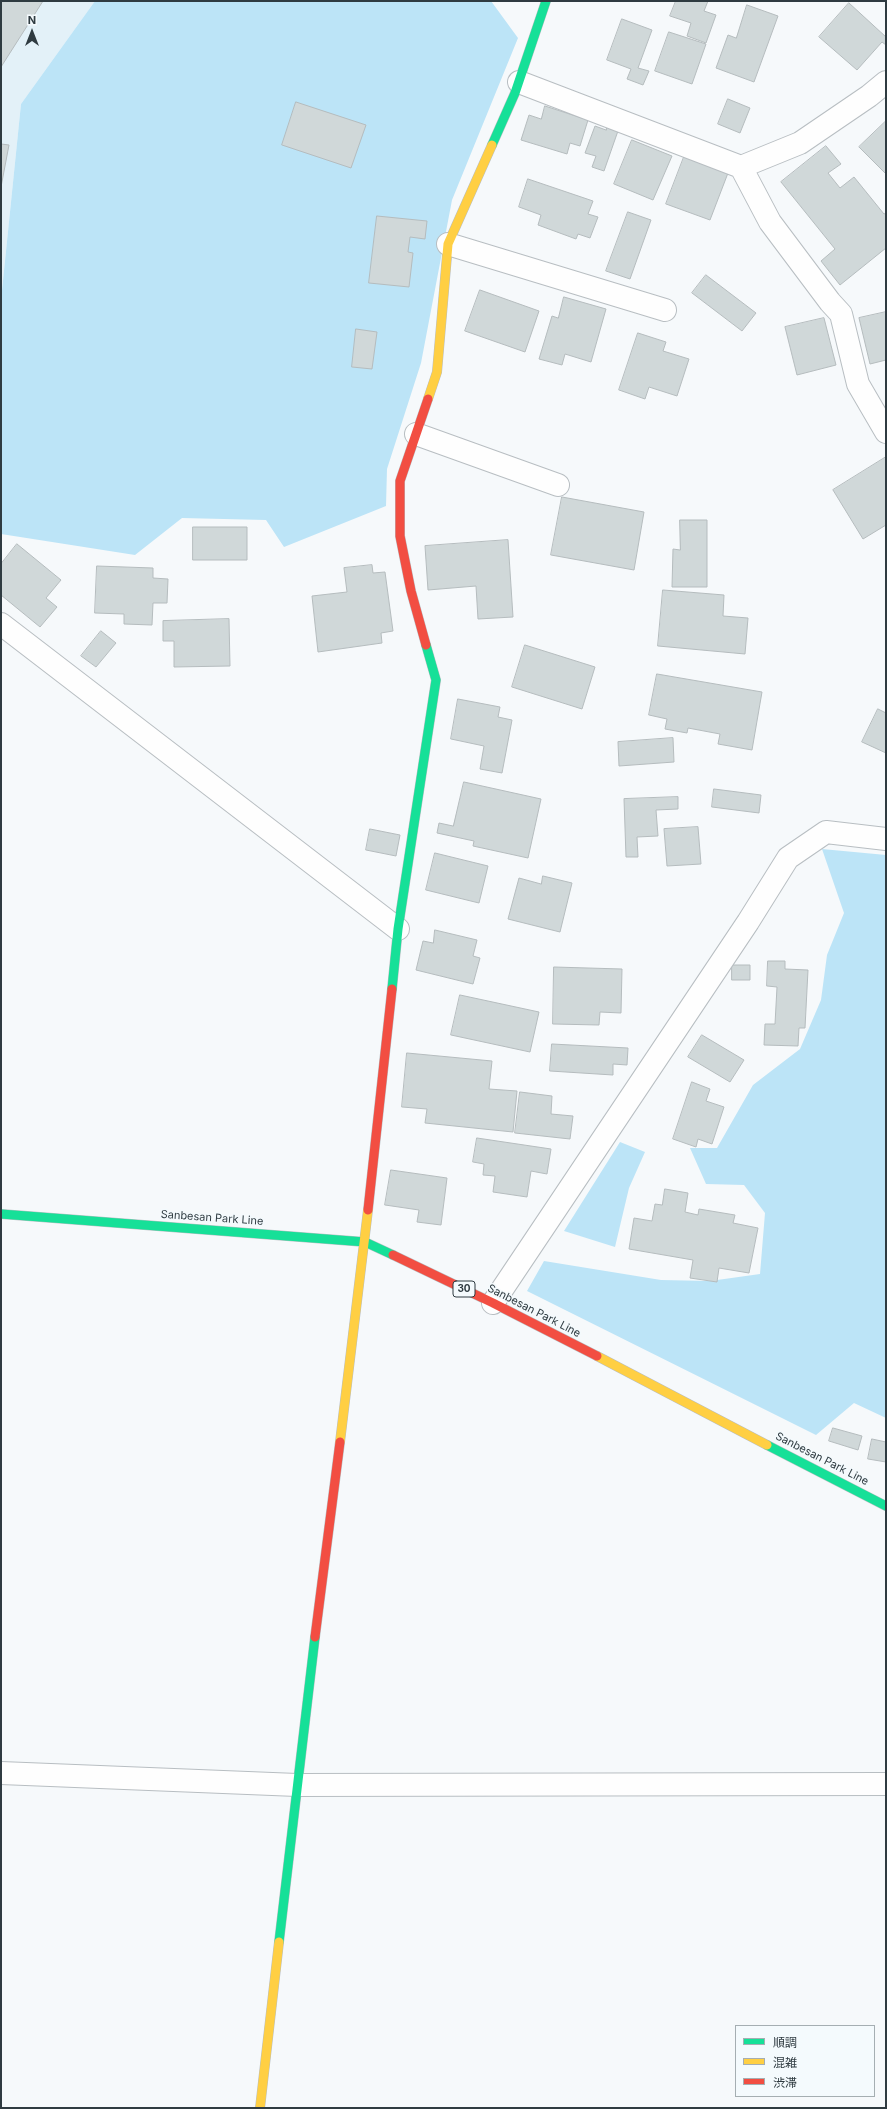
<!DOCTYPE html>
<html>
<head>
<meta charset="utf-8">
<style>
	body { margin:0 }
	#map { position:relative; width:887px; height:2109px; overflow:hidden; background:#f6f9fb; font-family:Inter,"Noto Sans JP",sans-serif }
	canvas { display:block }
	.frame { position:absolute; inset:0; border:2px solid #2f3b41; pointer-events:none }
	.legend { position:absolute; left:735px; top:2025px; width:140px; height:72px; box-sizing:border-box; background:#f4fafd; border:1px solid #a5aeb2; margin:0; padding:5px 7px; list-style:none; font-size:12px; color:#2f3b41 }
	.legend li { display:flex; align-items:center; gap:8px; height:20px }
	.legend b { width:20px; border:1px solid #a5aeb2 }
	.north { position:absolute; left:12px; top:12px; width:40px; height:40px; -webkit-text-stroke:3px #f4fafd; paint-order:stroke; rotate:0deg; font-size:11px; font-weight:700; line-height:16px; text-align:center; color:#2f3b41 }
	.north::after { content:''; display:block; margin:auto; width:14px; height:18px; background:#2f3b41; clip-path:polygon(50% 0,100% 100%,50% 72%,0 100%) }
</style>
</head>
<body>
<div id="map">
<canvas width="887" height="2109"></canvas>
<div class="frame"></div>
<ul class="legend">
<li><b style="height:5px;background:#16e098"></b>順調</li>
<li><b style="height:5px;background:#ffcf43"></b>混雑</li>
<li><b style="height:5px;background:#f24e42"></b>渋滞</li>
</ul>
<div class="north">N</div>
</div>
<script>
const g = document.querySelector('canvas').getContext('2d');
g.lineJoin = 'round';
function fillPath(path, color) { g.fillStyle = color; g.fill(path, 'evenodd'); }
function trace(path, color, width, dash) { g.strokeStyle = color; g.lineWidth = width; g.lineCap = dash ? 'butt' : 'round'; g.setLineDash(dash || []); g.stroke(path); }
function drawText(font, color, halo, rows, align = 'center') {
  g.font = font + ' Inter,sans-serif'; g.lineWidth = 3; g.setLineDash([]); g.textBaseline = 'middle'; g.strokeStyle = halo; g.fillStyle = color; for (const [text, x, y, turn = 0] of rows) {
    g.save(); g.translate(x, y); g.rotate((+turn || 0) * Math.PI / 180); g.textAlign = isNaN(turn) ? turn : align; if (halo) g.strokeText(text, 0, 0); g.fillText(text, 0, 0); g.restore();
  }
}
const built = new Path2D(`
	M1 1H95L21 104 1 300Z`);
const green = new Path2D(`
	M95 1H491L518 38 452 200 421 363 387 469 386 506 284 547 266 520 182 518 135 555 1 534V300L21 104Z
	M822 849 886 855V1418L854 1403 816 1435 527 1291 544 1261 661 1280 710 1281 760 1274 765 1213 744 1185 706 1184 690 1148H717L753 1085 800 1049 821 1000 827 955 844 913Z
	M620 1142 645 1152 629 1188 615 1247 564 1231Z`);
const building = new Path2D(`
	M1 1H43L1 67Z
	M676 1H708L704 11 716 15 706 43 687 36 691 23 670 16Z
	M849 3 886 37V45L882 42 857 70 819 37Z
	M747 5 778 16 754 82 716 68 728 35 736 38Z
	M622 19 652 30 638 68 649 71 643 85 627 79 631 69 607 60Z
	M669 32 706 44 692 84 655 71Z
	M728 99 750 108 740 133 718 124Z
	M296 102 366 125 351 168 282 145Z
	M545 106 588 120 580 146 570 143 567 154 521 140 529 115 541 119Z
	M886 121V174L859 147Z
	M607 124 619 128 604 171 592 167 596 156 585 153 595 126 606 130Z
	M632 140 672 156 653 200 614 184Z
	M1 144 9 145 1 187Z
	M826 146 841 164 828 173 840 188 854 177 884 214 886 213V248L840 285 821 261 835 249 781 182Z
	M684 157 728 173 710 220 666 204Z
	M528 179 593 201 588 214 598 217 590 238 578 234 576 239 538 225 541 215 519 207Z
	M628 212 651 220 630 279 606 271Z
	M377 216 427 221 425 239 410 237 408 252 413 253 409 287 369 283Z
	M706 275 756 313 742 331 692 293Z
	M480 290 539 311 525 352 465 331Z
	M564 297 606 309 591 362 565 354 562 365 539 359 552 316 558 318Z
	M886 312V360L870 364 859 318Z
	M824 318 836 365 797 375 785 327Z
	M356 329 377 332 372 369 352 367Z
	M638 333 666 342 663 351 689 359 677 396 649 387 645 399 619 390Z
	M886 457V525L863 539 833 490Z
	M562 497 644 512 634 570 551 555Z
	M680 520H707V587H672L673 549 680 550Z
	M193 527H247V560H193Z
	M508 540 513 617 478 619 476 586 428 590 425 546Z
	M17 544 61 580 46 598 57 607 40 627 1 595V564Z
	M372 565 373 573 385 572 393 631 381 633 382 643 318 652 312 596 347 592 344 568Z
	M97 566 153 568V578L168 579 167 603H153L152 625 124 624V614L95 613Z
	M663 590 724 595 723 616 748 618 745 654 658 646Z
	M229 619 230 666 174 667V641H163V621Z
	M101 631 116 643 96 667 81 656Z
	M525 645 595 667 582 709 512 687Z
	M657 674 762 692 752 750 718 744 720 734 688 728 687 733 665 729 667 719 649 715Z
	M458 699 500 707 498 717 512 720 502 773 480 769 484 746 451 739Z
	M878 709 886 713V753L862 742Z
	M673 738 674 762 619 766 618 742Z
	M464 782 541 799 528 858 473 846 474 841 437 833 439 823 453 826Z
	M714 789 761 795 759 813 712 807Z
	M678 797V809L656 810 658 836 637 837 638 857H626L624 799Z
	M698 827 701 864 667 866 664 829Z
	M370 829 400 835 396 856 366 850Z
	M435 853 488 866 479 903 426 890Z
	M543 876 572 883 560 932 508 919 519 878 541 884Z
	M435 930 477 940 473 956 480 958 473 984 416 970 423 941 433 943Z
	M768 961H785V969L808 970 805 1028H799L798 1046 764 1045 765 1024H775L777 987 767 986Z
	M732 965H750V980H732Z
	M554 967 622 969 621 1013 600 1012 599 1025 553 1024Z
	M460 995 539 1012 530 1052 451 1035Z
	M702 1035 744 1060 730 1082 688 1057Z
	M552 1044 628 1048 627 1065 613 1064V1075L550 1071Z
	M407 1053 492 1061 489 1089 517 1091 513 1132 425 1123 427 1109 402 1107Z
	M692 1082 710 1089 706 1101 724 1107 712 1144 698 1139 696 1147 673 1139Z
	M520 1092 552 1096 551 1114 573 1116 570 1139 515 1133Z
	M477 1138 551 1149 547 1174 531 1171 527 1197 493 1192 495 1176 483 1175 484 1164 473 1162Z
	M391 1170 447 1178 441 1225 417 1222 419 1210 385 1205Z
	M665 1189 688 1193 685 1212 698 1215 699 1209 735 1215 733 1223 758 1228 749 1273 719 1268 717 1282 690 1278 693 1260 629 1249 634 1218 652 1221 655 1204 662 1205Z
	M833 1428 862 1436 858 1450 829 1441Z
	M872 1439 886 1442V1462L868 1459Z`);
const street = new Path2D(`
	M519 82 741 167 770 222 830 302 841 314 858 384 886 432
	M741 167 800 143 869 96 886 82
	M448 244 665 310
	M416 434 558 485
	M1 624 398 929
	M493 1303 748 922 788 858 826 832 886 839
	M1 1773 297 1785 886 1784`);
const fast = new Path2D(`
	M492 145 515 93 546 1
	M392 989 398 929 436 680 426 645
	M1 1214 365 1242 393 1255
	M767 1445 886 1506
	M279 1942 315 1637`);
const slow = new Path2D(`
	M428 399 437 372 448 244 492 145
	M597 1356 767 1445
	M340 1442 368 1210
	M260 2108 279 1942`);
const jam = new Path2D(`
	M426 645 411 591 400 536V481L428 399
	M368 1210 392 989
	M393 1255 493 1303 597 1356
	M315 1637 340 1442`);
const shields = [
	[464,1289,22]
];
const shieldNames = [
	["30",464,1289]
];
const streetNames = [
	["Sanbesan Park Line",212,1218,4],
	["Sanbesan Park Line",534,1311,27],
	["Sanbesan Park Line",822,1459,27]
];
fillPath(built, '#e3f1f8');
fillPath(green, '#bce4f7');
fillPath(building, '#d0d8d9');
trace(building, '#b5bcbe', 1);
trace(street, '#b8bec2', 24);
trace(fast, '#b8bec2', 10);
trace(slow, '#b8bec2', 10);
trace(jam, '#b8bec2', 10);
trace(street, '#fefefe', 22);
trace(fast, '#16e098', 9);
trace(slow, '#ffcf43', 9);
trace(jam, '#f24e42', 9);
for (const [x, y, w] of shields) { const box = new Path2D(); box.roundRect(x - w / 2, y - 8, w, 16, 3); g.fillStyle = '#f4fafd'; g.fill(box); trace(box, '#2f3b41', 1); }
drawText('bold 10px', '#2f3b41', null, shieldNames);
drawText('11px', '#2f3b41', '#f4fafd', streetNames);
</script>
</body>
</html>
